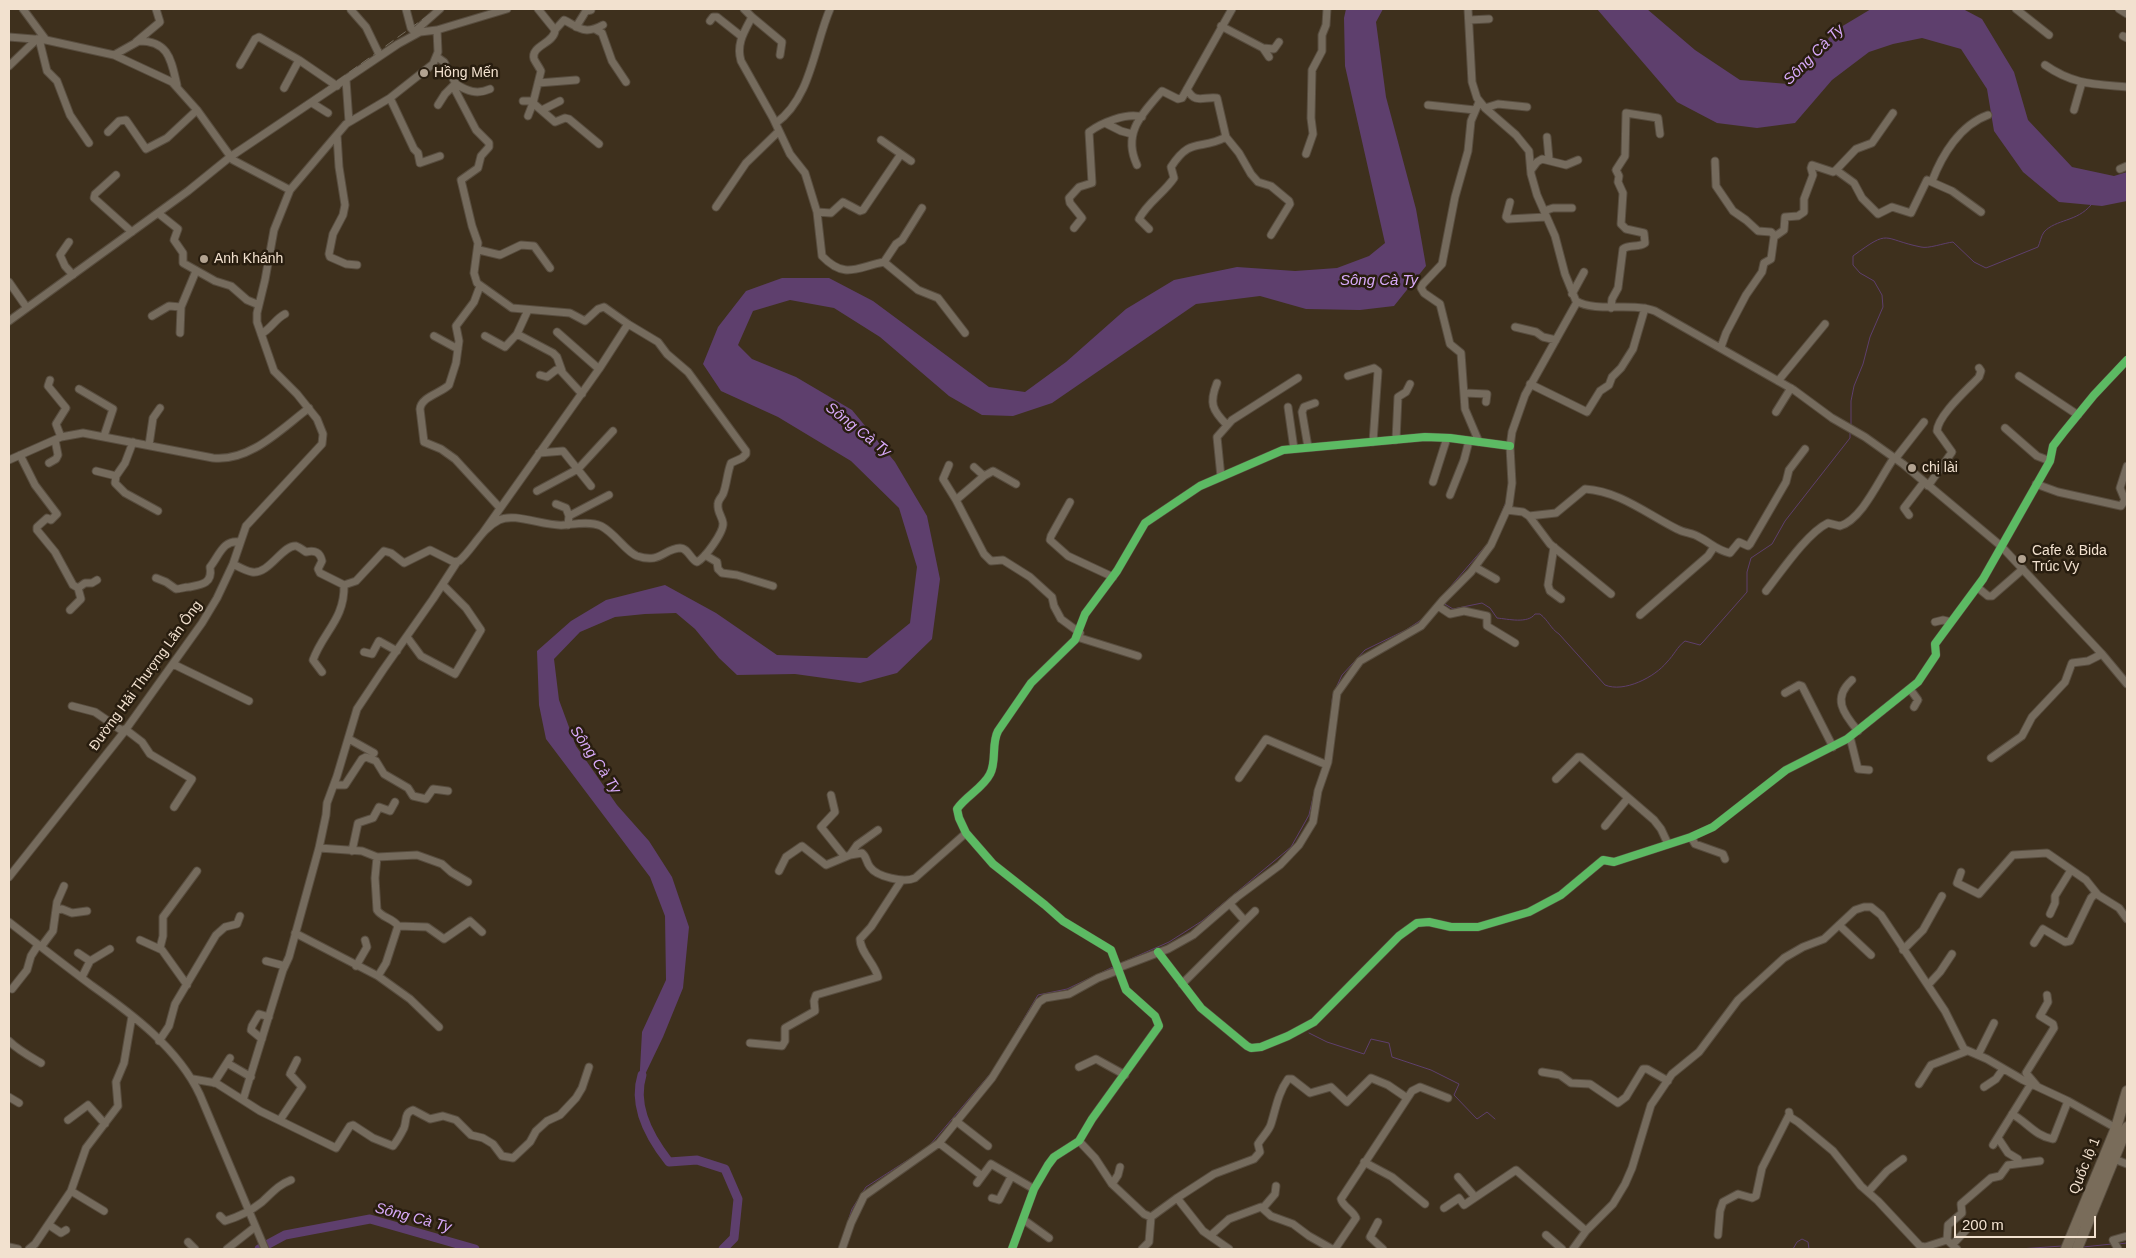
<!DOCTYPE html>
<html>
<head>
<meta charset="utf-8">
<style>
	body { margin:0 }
	#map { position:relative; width:2136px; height:1258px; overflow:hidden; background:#3e301d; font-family:Arial,sans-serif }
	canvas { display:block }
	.frame { position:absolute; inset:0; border:10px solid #f2e1cf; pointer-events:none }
	.scale { position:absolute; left:1954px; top:1216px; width:142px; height:22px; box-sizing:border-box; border:2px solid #f2e1cf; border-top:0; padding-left:6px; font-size:15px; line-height:18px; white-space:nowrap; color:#f2e1cf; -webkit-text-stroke:4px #281d0f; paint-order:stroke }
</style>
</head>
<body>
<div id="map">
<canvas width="2136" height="1258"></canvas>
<div class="frame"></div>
<div class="scale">200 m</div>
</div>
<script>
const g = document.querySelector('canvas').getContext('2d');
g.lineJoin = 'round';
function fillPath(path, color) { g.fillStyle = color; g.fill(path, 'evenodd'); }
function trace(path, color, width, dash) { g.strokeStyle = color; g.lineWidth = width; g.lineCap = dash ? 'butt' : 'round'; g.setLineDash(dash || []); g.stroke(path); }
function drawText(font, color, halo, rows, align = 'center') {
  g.font = font + ' Arial,sans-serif'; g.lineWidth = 5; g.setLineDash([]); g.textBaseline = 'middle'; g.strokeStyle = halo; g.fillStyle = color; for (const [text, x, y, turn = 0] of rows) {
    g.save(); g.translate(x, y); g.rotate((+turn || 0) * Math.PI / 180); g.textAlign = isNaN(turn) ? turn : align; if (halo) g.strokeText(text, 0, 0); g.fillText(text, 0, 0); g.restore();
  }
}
const water = new Path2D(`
	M1346 9H1383L1376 22 1386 97 1416 209 1426 266 1394 306 1360 310 1306 309 1260 296 1196 304 1052 403 1013 416 982 415 949 396 880 337 834 308 790 300 753 311 738 345 752 359 796 377 852 410 895 462 927 516 940 579 932 639 897 673 860 683 795 674 737 675 719 658 695 629 676 613 645 614 615 617 580 632 554 659 559 700 576 746 617 805 649 841 672 877 689 927 683 988 663 1037 639 1087 642 1032 666 980 665 916 650 877 546 739 539 705 537 651 571 621 606 600 665 585 716 613 777 655 867 658 910 623 917 567 899 508 851 461 778 417 721 391 703 364 718 327 746 291 782 278H829L873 301 989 387 1025 392 1066 362 1126 309 1174 280 1237 267 1295 271 1337 268 1369 256 1385 243 1345 66 1344 18Z
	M1597 9H1647L1695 50 1740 80 1788 84 1836 30 1871 9H1963L1982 19 2014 72 2028 120 2072 167 2114 176 2127 172V201L2102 206 2059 202 2023 172 1994 131 1987 89 1961 49 1922 38 1893 44 1869 52 1832 80 1795 123 1757 128 1717 123 1677 102Z`);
const stream = new Path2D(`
	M1525 389 1537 366
	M1851 424V401L1854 386 1863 364 1870 337 1883 307 1882 295 1874 281 1860 273 1853 265V256C1891 228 1881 239 1921 247 1928 249 1944 243 1953 242L1974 262 1986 268 2038 247C2040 243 2041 236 2044 232 2056 219 2077 222 2091 205
	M1494 531 1506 502
	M1445 593 1488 543
	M1443 603 1453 609 1482 603 1490 608 1497 618C1508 619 1528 624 1535 614H1540C1549 621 1550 628 1559 634L1605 685C1624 693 1655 677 1667 662 1674 655 1677 647 1685 641L1700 645 1703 642 1747 592V572L1751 558 1772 544 1785 521 1850 438V433
	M1335 690 1342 675 1365 650 1406 630 1421 620 1434 606
	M1332 702 1333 694
	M1119 964 1169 942 1202 921 1291 847 1309 815 1315 789
	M1016 1032 1038 995 1067 989 1113 967
	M1309 1033 1327 1042 1364 1054 1371 1039 1389 1043 1392 1057 1431 1070 1459 1084 1454 1095 1477 1119 1487 1112 1495 1119
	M930 1145 991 1073
	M842 1239 852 1209 866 1187 925 1149
	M2118 1244 2127 1243
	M2083 1247 2112 1244
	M1793 1249 1797 1242 1802 1239 1808 1242 1809 1249
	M2019 1249 2062 1246`);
const river = new Path2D(`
	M642 1075C632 1107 650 1138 669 1162L697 1160 725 1169 738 1199 734 1238 723 1249
	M259 1249 285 1235 370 1219 475 1249`);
const minor = new Path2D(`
	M23 9 46 40
	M406 9 411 28 416 34
	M538 9 555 30C555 43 530 46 534 59 536 63 539 67 541 71L533 103 555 122 565 118 569 119 599 144
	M744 9 752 17C744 32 736 44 741 61L773 118 790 154 805 173 817 212 822 256C845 280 857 267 884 262L918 290 938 298 965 333
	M1468 9 1472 82 1477 98 1485 108 1516 135 1529 151 1531 174 1537 195 1555 236 1565 274 1576 301C1597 313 1633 302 1655 311L1794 390 1832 418 1865 437 1903 464 2001 546 2102 654 2127 684
	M2016 9 2049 35
	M2119 9 2127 14
	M351 10 366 27 380 56
	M752 17 782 42 780 55
	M1469 20 1489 19
	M710 21 713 17H717L741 36
	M1221 26 1263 48 1269 57
	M576 27 586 11 591 10
	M595 29 602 33 612 61 626 82
	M555 30 564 20C580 28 584 35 603 25
	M414 32 440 9
	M2123 36 2127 38
	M9 37 46 40 114 55 172 82 197 110 233 160 290 190
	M39 39 47 71 57 81 70 115 89 143
	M136 42 160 22 156 9
	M1263 48 1274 49 1279 42
	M114 55 139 41C169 41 171 60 177 85
	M437 57 444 62 456 84 453 86 476 130 489 143V147L481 156 478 168 461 180 472 226 478 243 474 273 477 283 512 308 570 313 585 321 598 309 604 307 628 324
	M240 65 255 39 259 37 299 60 337 86
	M2045 65C2074 85 2094 84 2127 87
	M9 66 37 39
	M346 80 349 122
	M538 83 576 80
	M456 84C467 91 477 95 490 89
	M284 88 299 60
	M1187 89C1195 105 1204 96 1217 98L1226 137 1239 153 1251 174 1258 182 1271 186 1289 201 1290 204 1271 235
	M390 98 414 149 418 153 420 163 440 156
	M523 101H533
	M1479 102 1471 121 1468 151 1455 197 1442 264 1423 284 1421 288 1424 293 1440 304 1450 344 1461 353 1465 409 1479 442
	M312 103 328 113
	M438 105 445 94 453 86
	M1428 105 1475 110
	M1485 108 1498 104 1527 107
	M542 110 560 101
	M2074 110 2082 82
	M528 116 533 103
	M776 123C811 98 814 46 830 9
	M1107 124 1121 131 1132 134
	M108 132 119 121 126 120 146 149 167 138 197 110
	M337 135 339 167 345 205 343 215 333 234 329 254 330 257 346 264 357 265
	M1547 137 1549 159
	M901 154 911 161
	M1306 154 1313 134 1311 118 1312 70 1322 51V35L1326 25 1327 9
	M1715 161 1716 186 1733 211 1746 220 1758 231 1771 232 1775 236
	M1137 165C1122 133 1142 114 1162 91L1178 99 1182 98 1232 9
	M2120 169 2127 166
	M1531 170 1537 162 1542 159 1566 165 1578 160
	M1836 170 1856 149 1872 143 1893 113
	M116 175 95 194 94 198 132 232
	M1932 181C1942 155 1960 125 1988 115
	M1510 202 1506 217 1508 219 1546 217
	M716 207 746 163 779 131
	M1544 211 1553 208H1572
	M817 212 831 213 843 202 860 211 863 210 901 154 881 140
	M158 213 178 229 174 240 183 253V263L215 281 231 286 247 300 259 305
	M1074 228 1082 218 1070 203 1069 198 1079 187 1092 183 1089 132C1101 123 1127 112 1142 117
	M1149 229 1139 219C1147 203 1164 193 1174 178L1171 167C1191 136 1200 151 1226 137
	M69 242 60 255 65 266 73 275
	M479 250 500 255 521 245 534 246 550 268
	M884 262 896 244 902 240 922 208
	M9 282 27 308
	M480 286 474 302 456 326 459 341 456 363 449 385C441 393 421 397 420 409L424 442 441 449 455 459 500 508
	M1572 294 1584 272
	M1611 308 1612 299 1618 288 1623 249C1629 244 1639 248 1645 243L1644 233 1626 229 1621 224 1623 193 1618 182 1619 176 1616 170 1625 156 1626 113 1658 118 1660 134
	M528 310 517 334 553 353 557 357 562 371
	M152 316 169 306 181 307 196 271
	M9 321 188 191 230 157 398 44 420 32 437 30
	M1515 327 1536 332 1543 337 1556 340
	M557 332 599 369
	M180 333 181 307
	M261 334C271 329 275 319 285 314
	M434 336 458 349
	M485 336 505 347 517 334
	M1721 347 1726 333 1746 295 1762 272 1764 263 1771 259 1774 237 1784 230 1785 217 1798 216 1804 212V199L1813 175 1811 168 1812 165 1833 172 1836 170 1854 183 1862 198 1878 214 1892 207 1911 213 1927 180 1952 191 1981 212
	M540 375 547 377 556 370H560L582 394
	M1348 376 1374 368 1378 371 1373 442
	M2019 376 2078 415
	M50 380 48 386 66 408 56 424 61 437
	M1778 381 1825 324
	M1217 383C1209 403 1212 410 1227 425
	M1530 384 1587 412 1600 391 1609 385 1612 377 1621 368 1633 349 1645 308
	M79 389 113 409 104 436
	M1465 393 1487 394 1486 402
	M1288 407 1294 449
	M1776 412 1791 388
	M2005 428 2037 456 2050 461
	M1396 440 1398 397 1406 392 1410 384
	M133 442 125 463 116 476 115 483 125 493 158 511
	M149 445 153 418 160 408
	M1308 447 1302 412 1304 407 1315 403
	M539 453 563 451 591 486
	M20 455 35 485 57 514 51 520 47 518 37 527V530L55 552 73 585 78 588 85 583H92L97 580
	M1895 459 1924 422
	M9 460 61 437 83 433 213 458C250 462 281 429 309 408
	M49 463 56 459 58 455 55 440
	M949 465 943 479 956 500
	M974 467 984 476 956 500 984 554 991 561 1003 560 1030 577 1052 597 1054 606 1061 619 1080 633
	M96 471 116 476
	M984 476 993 471 1016 484
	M1221 477 1217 437 1232 420 1298 378
	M1433 482 1447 438
	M2036 484 2058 492 2121 506 2125 500 2120 488 2127 466
	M1928 486 1952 452 1937 431C1938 415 1968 389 1979 377L1981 371 1979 368
	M537 491 578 469 613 431
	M1450 495 1464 460 1469 441
	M1070 502 1051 536 1050 540 1068 556 1113 577
	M556 504 566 508 569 516
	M1507 510 1523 512 1529 516 1550 544 1611 594
	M1909 515 1904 508 1924 482
	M1529 516 1556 513 1585 489C1619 491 1647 514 1677 529 1684 533 1693 533 1699 537 1711 543 1716 550 1730 553L1739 542 1748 546 1750 544 1786 482 1789 470 1805 449
	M568 525 569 516 609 495
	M1554 547 1548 585 1550 591 1561 599
	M705 555 717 562 718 569 722 573 737 575 773 586
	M233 564C239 567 246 571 252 572 269 575 283 544 296 546 299 547 303 550 306 552 315 550 320 552 322 561L318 569 320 573 344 585 356 581 384 551 391 553 404 563 430 550 454 562 459 561C473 549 481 529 499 520 515 512 545 527 564 525 575 524 590 521 601 526 615 533 626 552 637 556 661 564 663 549 680 548 688 548 691 560 697 562 705 558 724 532 723 523 722 516 717 512 718 504 718 500 721 498 723 494 727 484 727 473 731 463L742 458 746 454V451L688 372 667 354 658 342 628 324 599 369 482 534
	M1475 567 1496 579
	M156 578 166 582 176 589C181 589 184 587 189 587 201 585 213 584 210 567 219 556 223 539 240 542
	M1977 587 1988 596H1992L2023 569
	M1766 591C1781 572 1807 533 1828 523L1840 526C1863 519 1880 477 1894 458
	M1438 606 1450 614 1464 611 1487 616V626L1515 643
	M70 610 81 599 78 588
	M1640 615 1708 556 1714 547
	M1935 622 1943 620 1951 622
	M407 637 421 656 455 674 481 630 466 608 443 585
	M1077 637 1138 656
	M364 652 372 654 379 641 397 651
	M173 664 249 701
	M322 672 313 660C323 632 345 619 344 585
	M1852 680C1832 698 1843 713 1858 731
	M1910 689 1918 700 1914 707
	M1785 693 1799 685 1802 686 1833 747
	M72 706 95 712 124 732
	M125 729 142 742 150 754 192 779 174 807
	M1850 737 1858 769 1869 770
	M349 739 374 753
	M1991 758 2022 736 2032 717 2065 682 2072 663 2088 661 2102 654
	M1239 778 1266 739 1327 765
	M1556 779 1578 757H1581L1654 820 1661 829 1668 844
	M334 785H345L362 759 366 757 376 761 384 774 408 788 413 796 426 799 433 789 448 791
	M831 795 835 812 821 827 845 857
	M1605 826 1628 798
	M1691 837 1695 844 1723 854 1725 859
	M319 848 362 851 377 857 417 855 442 864 451 872 468 882
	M352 851 358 823 373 818 379 807 390 811 395 802
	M850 855 857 845 878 830
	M377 857 375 878 377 910C382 918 393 918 398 926L386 963 378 976
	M779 871 786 857 802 846 826 865 850 855 862 853C867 857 866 862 870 867 877 877 904 883 915 878L966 833
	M1961 872 1957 883 1979 894 2013 855 2047 853 2086 880 2098 895 2119 908 2127 919
	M9 877 124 732 202 623 217 598 233 564 246 526 322 444 323 434 317 419 297 394 274 371 257 322V313L265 280 274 230 290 190 346 124 390 98 433 64 438 52 437 30 507 9
	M1230 904 1245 921
	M57 910 62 909 72 913 87 911
	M2050 914 2055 903V896L2071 870
	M9 922C36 943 63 964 91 985 132 1014 178 1048 200 1095L265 1249
	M1839 925 1871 955
	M398 926 427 927 444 939 470 921 482 932
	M295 933 378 976 410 999 439 1027
	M140 940 162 950 187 985
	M2034 943 2043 929 2065 942 2070 941 2091 898 2096 893
	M41 947 53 931 57 902 64 886
	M160 948 163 936V917L197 871
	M1903 950 1923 930 1942 896
	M1158 952 1201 1008 1247 1046 1251 1048 1261 1047 1288 1036 1314 1022 1399 936 1417 923 1429 922 1451 927H1478L1529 912 1561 895 1603 860 1614 862 1691 837 1713 827 1786 770 1847 739 1918 682 1936 655 1935 644 1983 579 2050 461 2053 446 2063 433 2094 395 2127 360
	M78 953 90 961
	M266 961 285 966
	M356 966 367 947 365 940
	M1118 968 1168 949 1193 935 1237 897 1280 865 1299 845 1313 822 1318 791 1328 762 1337 693 1360 661 1421 626 1443 600 1471 572 1491 545 1509 505 1512 483 1510 447 1512 432 1525 395 1577 302
	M82 977 90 961 110 949
	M1182 984 1255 911
	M1928 985 1940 972 1952 954
	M12 989 27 970 31 956 38 945
	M262 1039 251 1030 252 1026 259 1014 269 1017
	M9 1041C18 1050 29 1056 41 1063
	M159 1041 169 1026 175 1004 216 935 225 927 237 924 240 916
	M750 1043 782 1046 785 1041V1028L815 1011 814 1001 816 995 878 977C875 964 860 952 860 939L871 927 901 881
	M1978 1055 1994 1023
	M227 1063 251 1077
	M1079 1067 1096 1059 1125 1075
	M1542 1072 1560 1075 1571 1083 1590 1084 1618 1103 1626 1097 1643 1069H1647L1668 1081
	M193 1079 216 1083 260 1111 336 1148 350 1126 353 1125 373 1138 393 1146C397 1141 401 1134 404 1128 407 1120 404 1113 413 1110L430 1119 443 1116 456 1120 471 1135 483 1138 493 1144 502 1156 513 1158 530 1142 536 1131 547 1121 560 1115 576 1098 582 1088 589 1067
	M214 1083 230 1058
	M1919 1084 1931 1065 1967 1051
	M2037 1086 2026 1073 2054 1028 2053 1024 2040 1016 2048 1002 2047 995
	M1984 1087 1996 1079 2003 1069
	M9 1097 19 1103
	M243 1100 283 970 289 957 319 848 326 815 327 803 337 776 357 709 383 670 433 599 457 562
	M1789 1112 1790 1117 1798 1122 1833 1151 1861 1186 1878 1201 1920 1246 1925 1247 1947 1240 1957 1249
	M2012 1114C2027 1122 2035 1136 2053 1139L2068 1101
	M68 1120 88 1105 105 1124
	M280 1120 302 1087 290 1074 297 1060
	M956 1121 988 1146
	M1998 1138 2008 1153 2018 1159 2019 1163
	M1079 1141 1095 1158 1112 1184 1144 1214 1151 1217 1177 1198 1203 1231 1229 1249
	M939 1143 982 1176
	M1993 1145 2031 1084
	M2114 1159 2127 1164
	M1364 1162 1392 1177 1425 1204
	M1458 1177 1475 1197
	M977 1183 991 1164 1034 1189
	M1112 1184 1118 1175 1120 1167
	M71 1191 104 1211
	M1868 1192 1887 1171 1903 1159
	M992 1198 999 1200 1011 1177
	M1177 1198 1214 1174 1254 1159 1260 1152 1258 1144C1262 1137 1269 1131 1271 1124 1276 1108 1278 1093 1288 1079H1292L1310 1093 1331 1087 1347 1102 1371 1078 1388 1085 1407 1098
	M1263 1208 1275 1194 1276 1186
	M1444 1208 1459 1198 1464 1205 1516 1170 1586 1231
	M220 1216 225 1221C238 1217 252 1210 262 1202 272 1193 278 1185 291 1180
	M1024 1220 1049 1238
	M1378 1222 1370 1237 1383 1249
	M49 1225 61 1233 66 1230
	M1546 1235 1562 1249
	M1718 1235 1720 1211 1723 1202 1738 1194 1752 1198 1756 1196 1762 1168 1789 1115
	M1210 1236 1229 1219 1261 1207 1271 1216 1293 1224 1309 1236 1332 1249
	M1947 1240 1948 1225 1962 1213 1961 1204 1991 1178 2000 1176 2008 1165 2040 1161
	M188 1242 195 1249
	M1953 1244 1969 1227
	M9 1247 18 1249
	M29 1249 35 1244 71 1191 86 1148 118 1106 116 1082 124 1063 132 1016
	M227 1249 255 1227
	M842 1249 851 1223 864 1196 939 1143 992 1078 1039 1002 1045 998 1069 994 1098 978 1119 970
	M1012 1249 1034 1189 1048 1165 1054 1157 1079 1141 1092 1119 1159 1026 1155 1016 1126 990 1111 950 1063 921 1045 905 993 864 966 833 959 818 957 809C966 796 983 788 990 774 997 761 991 744 998 731L1031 683 1075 640 1085 614 1117 571 1145 523 1200 486 1283 450 1425 437 1450 438 1510 446
	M1142 1249 1149 1242 1151 1217
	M1335 1249 1356 1218C1353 1210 1343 1207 1341 1199L1412 1091 1420 1087 1448 1098
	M1573 1249 1586 1231 1613 1204 1625 1184 1632 1168 1651 1105 1672 1074 1699 1052 1738 1000 1784 958 1803 947 1824 939 1855 910 1864 907H1871L1881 915 1945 1011 1964 1049 1987 1059 2023 1080 2068 1101 2116 1128
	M2118 1249 2113 1240 2127 1236`);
const highway = new Path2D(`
	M2066 1249 2116 1128 2127 1091
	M2077 1249 2127 1127`);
const rail = new Path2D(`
	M9 319 180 195 229 155 333 84 437 9`);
const cycleway = new Path2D(`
	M1158 952 1201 1008 1247 1046 1251 1048 1261 1047 1288 1036 1314 1022 1399 936 1417 923 1429 922 1451 927H1478L1529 912 1561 895 1603 860 1614 862 1691 837 1713 827 1786 770 1847 739 1918 682 1936 655 1935 644 1983 579 2050 461 2053 446 2063 433 2094 395 2127 360
	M1012 1249 1034 1189 1048 1165 1054 1157 1079 1141 1092 1119 1159 1026 1155 1016 1126 990 1111 950 1063 921 1045 905 993 864 966 833 959 818 957 809C966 796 983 788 990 774 997 761 991 744 998 731L1031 683 1075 640 1085 614 1117 571 1145 523 1200 486 1283 450 1425 437 1450 438 1510 446`);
const markers = [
	[424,73,5,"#b3a391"],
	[204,259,5,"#b3a391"],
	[1912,468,5,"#b3a391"],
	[2022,559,5,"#b3a391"]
];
const poiNames = [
	["Hồng Mến",434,73],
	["Anh Khánh",214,259],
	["chị lài",1922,468],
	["Cafe & Bida",2032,551],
	["Trúc Vy",2032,567]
];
const streetNames = [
	["Đường Hải Thượng Lãn Ông",146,676,-54],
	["Quốc lộ 1",2085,1166,-68]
];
const waterNames = [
	["Sông Cà Ty",1814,55,-45],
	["Sông Cà Ty",1379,281],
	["Sông Cà Ty",858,430,38],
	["Sông Cà Ty",595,760,56],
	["Sông Cà Ty",413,1218,15]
];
fillPath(water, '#5e3f6d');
trace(stream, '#5e3f6d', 1);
trace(river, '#5e3f6d', 9);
trace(minor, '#584d3f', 9);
trace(highway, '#584d3f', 12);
trace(minor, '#756b5d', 7);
trace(highway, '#796c5a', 10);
trace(rail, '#756c5e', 1, [10, 5]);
trace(cycleway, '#5cba63', 8);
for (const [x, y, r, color] of markers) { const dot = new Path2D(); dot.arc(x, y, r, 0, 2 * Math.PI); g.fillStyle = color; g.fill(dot); trace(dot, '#281d0f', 2); }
drawText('14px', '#f2e1cf', '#281d0f', poiNames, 'left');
drawText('14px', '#f2e1cf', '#281d0f', streetNames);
drawText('italic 15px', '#d8aafa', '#281d0f', waterNames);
</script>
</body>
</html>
